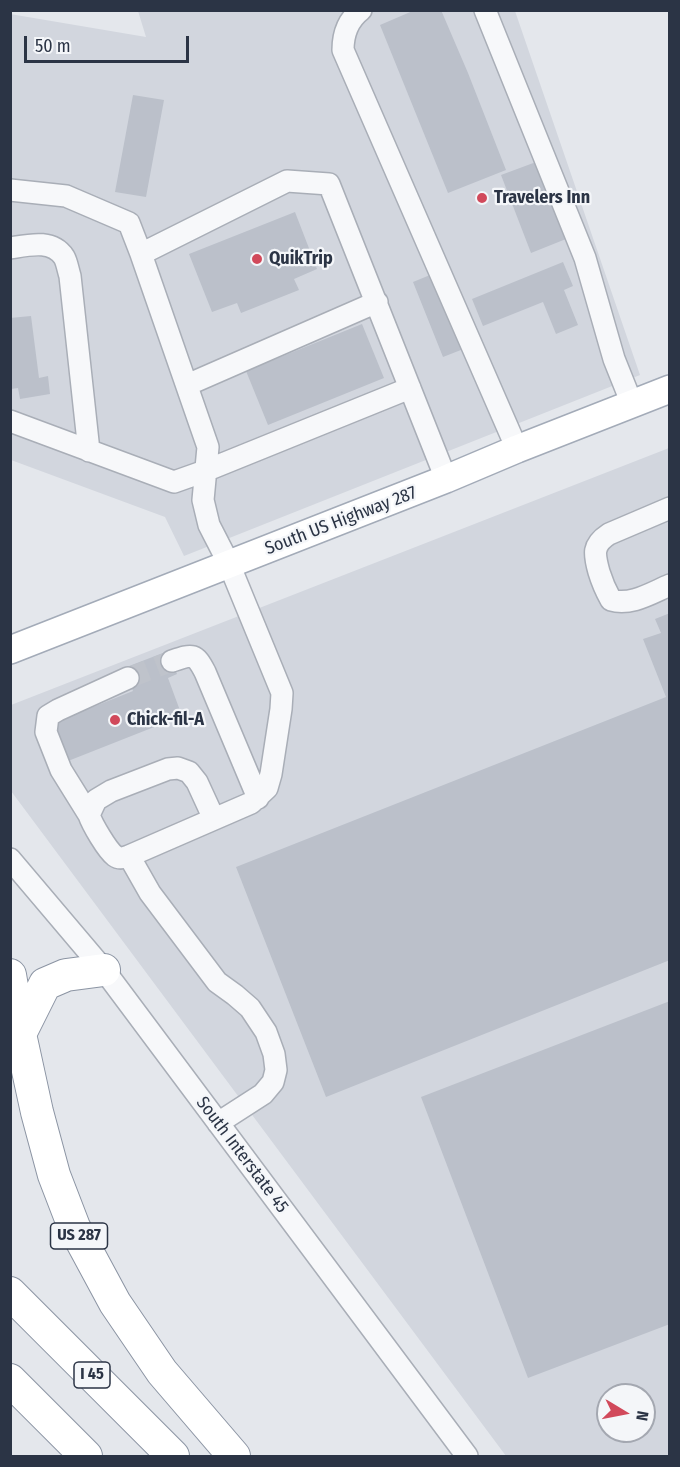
<!DOCTYPE html>
<html>
<head>
<meta charset="utf-8">
<style>
	body { margin:0 }
	#map { position:relative; width:680px; height:1467px; overflow:hidden; background:#e4e7ec; font-family:"Fira Sans Condensed",sans-serif }
	canvas { display:block }
	.frame { position:absolute; inset:0; border:12px solid #2b3445; pointer-events:none }
	.north { position:absolute; left:596px; top:1383px; width:60px; height:60px; box-sizing:border-box; background:#f4f6f9; border:2px solid #a4a8b1; border-radius:50%; rotate:100deg; font-size:16px; font-weight:700; line-height:24px; text-align:center; color:#2b3445 }
	.north::after { content:''; display:block; margin:auto; width:21px; height:27px; background:#d1495b; clip-path:polygon(50% 0,100% 100%,50% 72%,0 100%) }
	.scale { position:absolute; left:24px; top:36px; width:165px; height:27px; box-sizing:border-box; border:3px solid #2b3445; border-top:0; padding-left:8px; font-size:18px; line-height:21px; white-space:nowrap; color:#2b3445; -webkit-text-stroke:4px #f4f6f9; paint-order:stroke }
</style>
</head>
<body>
<div id="map">
<canvas width="680" height="1467"></canvas>
<div class="frame"></div>
<div class="north">N</div>
<div class="scale">50 m</div>
</div>
<script>
const g = document.querySelector('canvas').getContext('2d');
g.lineJoin = 'round';
function fillPath(path, color) { g.fillStyle = color; g.fill(path, 'evenodd'); }
function trace(path, color, width, dash) { g.strokeStyle = color; g.lineWidth = width; g.lineCap = dash ? 'butt' : 'round'; g.setLineDash(dash || []); g.stroke(path); }
function drawText(font, color, halo, rows, align = 'center') {
  g.font = font + ' "Fira Sans Condensed",sans-serif'; g.lineWidth = 4.5; g.setLineDash([]); g.textBaseline = 'middle'; g.strokeStyle = halo; g.fillStyle = color; for (const [text, x, y, turn = 0] of rows) {
    g.save(); g.translate(x, y); g.rotate((+turn || 0) * Math.PI / 180); g.textAlign = isNaN(turn) ? turn : align; if (halo) g.strokeText(text, 0, 0); g.fillText(text, 0, 0); g.restore();
  }
}
const built = new Path2D(`
	M138 11H515L640 375 184 556 165 517 11 460 10 14 146 37Z
	M669 448V1456H506L11 791V705ZM608 1395H644V1431H608Z`);
const building = new Path2D(`
	M415 10H441L468 73 506 170 448 193 380 25Z
	M133 95 164 100 146 197 115 192Z
	M536 162 566 239 531 253 501 175Z
	M295 212 317 269 294 279 299 290 241 313 237 303 212 312 189 254Z
	M563 262 573 286 564 290 578 325 556 334 543 302 483 326 472 299Z
	M435 273 466 348 443 357 413 282Z
	M31 316 39 378 48 376 50 394 20 399 18 388 11 389 10 383V318Z
	M362 324 384 378 268 425 246 371Z
	M670 613V960L326 1097 236 867 666 697 643 639 661 633 655 619Z
	M168 651 177 674 168 678 182 716 63 763 48 725 133 691 124 668Z
	M670 1001V1324L528 1378 421 1097Z`);
const minorTunnel = new Path2D(`
	M128 678 172 661`);
const minor = new Path2D(`
	M361 10C348 20 343 34 343 50L517 449
	M485 10 585 258 614 359 632 404
	M10 190 66 196 129 223 141 254 287 181 329 184 446 479
	M10 248C29 245 52 239 64 257 67 262 68 270 70 276L89 451
	M141 254 208 447 203 500 209 525 229 564 282 693 281 709 271 774 267 788 251 803 129 856 150 893 217 982 235 995 250 1008 266 1032 274 1054 276 1070 273 1082 263 1094 218 1123
	M187 385 377 302
	M10 421 174 482 205 471 410 388
	M670 508 609 534C592 545 594 554 599 572 602 582 606 591 611 600 631 606 651 593 670 585
	M172 661C193 654 195 653 205 672L258 798
	M89 815 61 770 46 732 48 716 58 710 128 678
	M129 856C124 858 119 859 115 856 107 850 92 824 89 815L96 800 111 791 168 769 178 768 189 772 197 782 214 819
	M10 859 104 970 467 1456`);
const major = new Path2D(`
	M10 650 446 479 517 449 670 389`);
const highway = new Path2D(`
	M10 975 20 1034 37 1112 54 1175 74 1227 115 1303 162 1372 234 1456
	M20 1034 45 984 66 975 104 970
	M10 1293 173 1456
	M10 1380 86 1456`);
const markers = [
	[482,198,6,"#d1495b"],
	[257,259,6,"#d1495b"],
	[115,720,6,"#d1495b"]
];
const shields = [
	[79,1236,57],
	[92,1375,36]
];
const shieldNames = [
	["US 287",79,1236],
	["I 45",92,1375]
];
const poiNames = [
	["Travelers Inn",494,198],
	["QuikTrip",269,259],
	["Chick-fil-A",127,720]
];
const streetNames = [
	["South US Highway 287",341,521,-21],
	["South Interstate 45",242,1155,53]
];
fillPath(built, '#d2d6de');
fillPath(building, '#bbc0ca');
trace(minorTunnel, '#bfc3cb', 21, [21, 10]);
trace(minor, '#a9aeb7', 24);
trace(major, '#a3abb8', 30);
trace(highway, '#8b94a3', 34);
trace(minor, '#f7f8fa', 21);
trace(major, '#fff', 27);
trace(highway, '#fff', 32);
for (const [x, y, r, color] of markers) { const dot = new Path2D(); dot.arc(x, y, r, 0, 2 * Math.PI); g.fillStyle = color; g.fill(dot); trace(dot, '#f4f6f9', 2); }
for (const [x, y, w] of shields) { const box = new Path2D(); box.roundRect(x - w / 2, y - 13, w, 26, 4.5); g.fillStyle = '#f4f6f9'; g.fill(box); trace(box, '#2b3445', 1.5); }
drawText('bold 16px', '#2b3445', null, shieldNames);
drawText('bold 18px', '#2b3445', '#f4f6f9', poiNames, 'left');
drawText('18px', '#2b3445', '#f4f6f9', streetNames);
</script>
</body>
</html>
